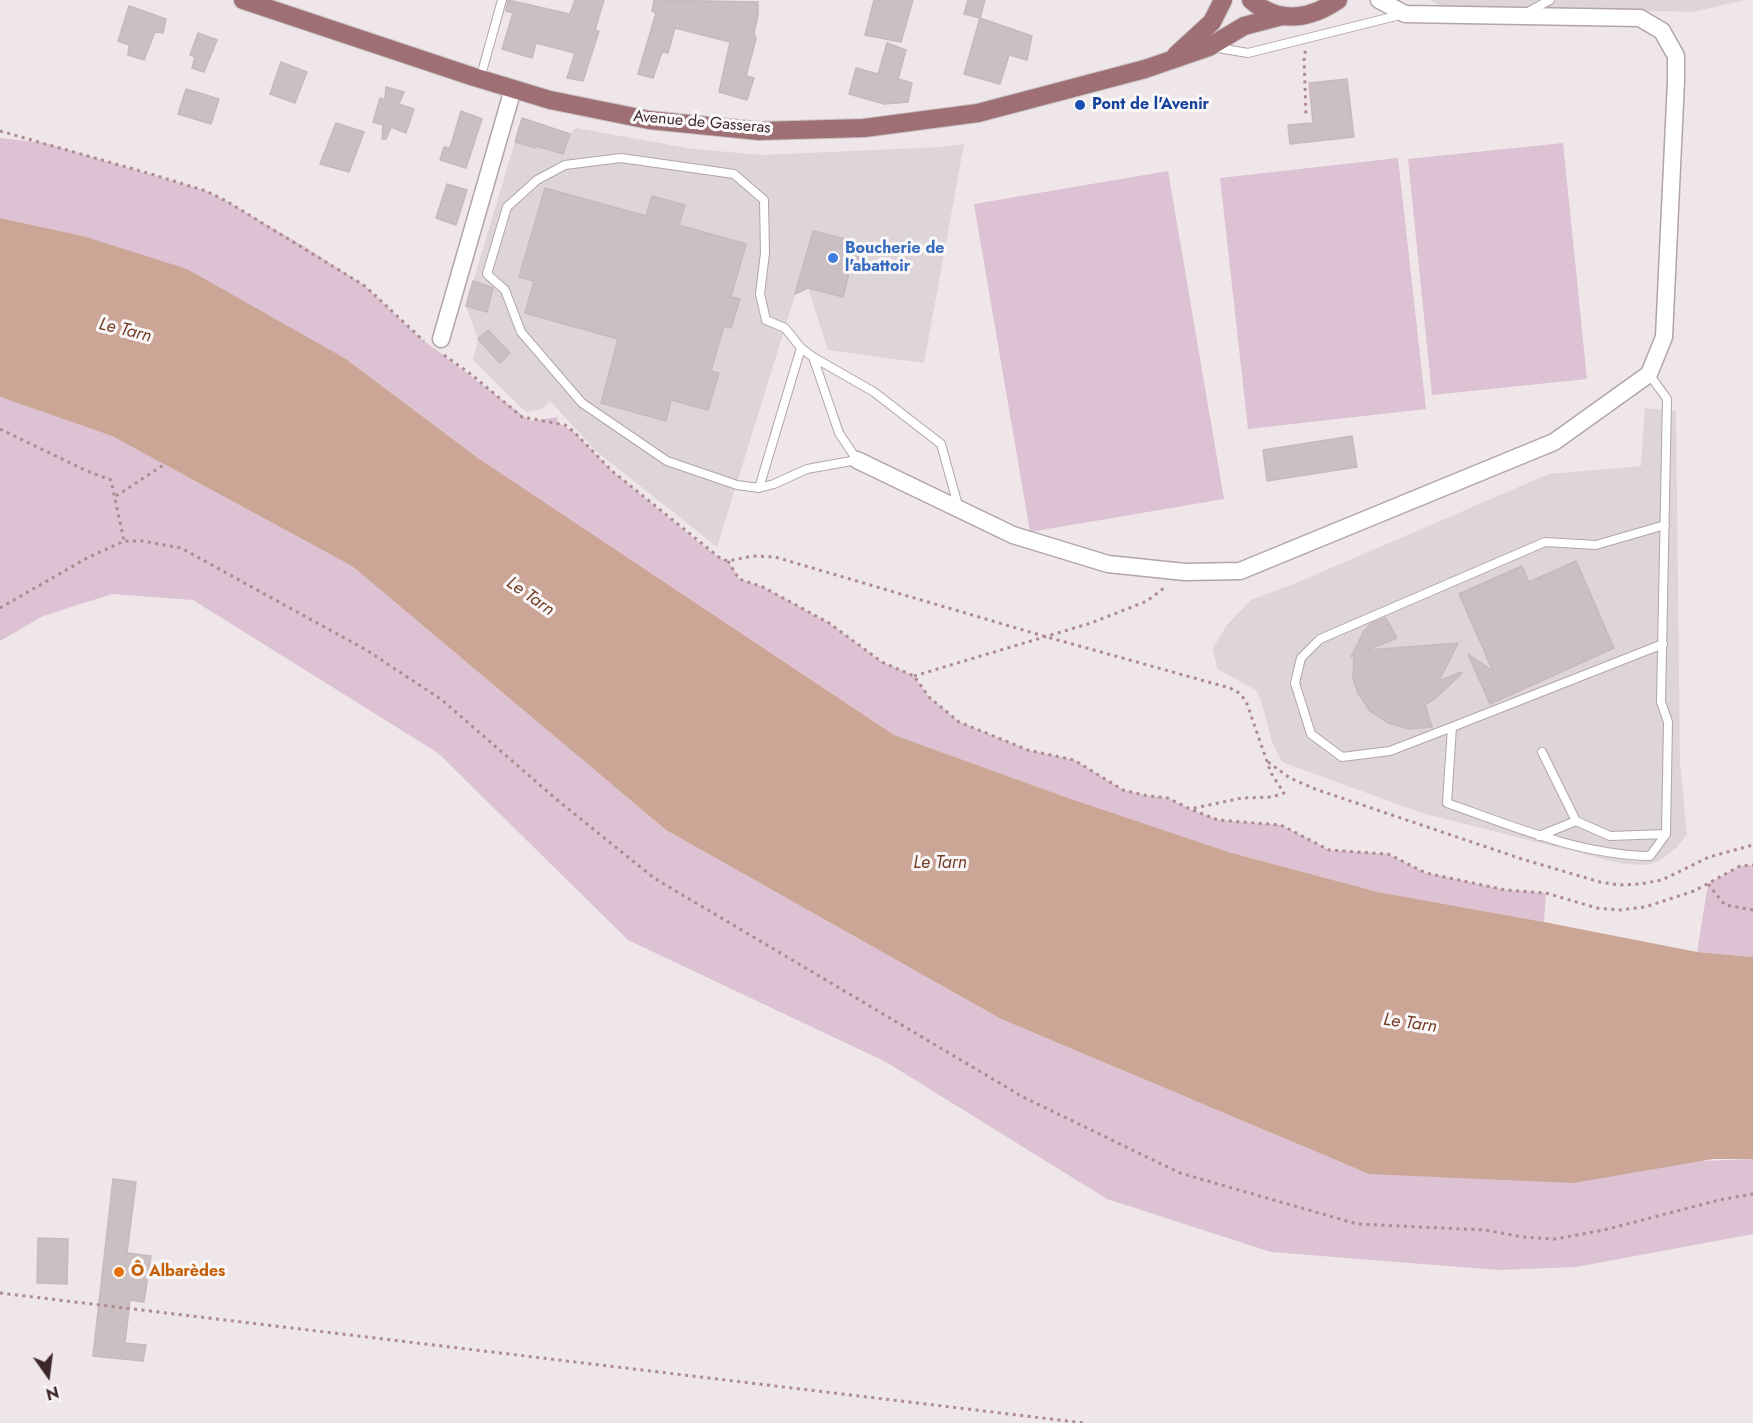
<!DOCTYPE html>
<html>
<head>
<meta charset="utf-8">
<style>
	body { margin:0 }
	#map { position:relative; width:1753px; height:1423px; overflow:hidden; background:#eee6e9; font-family:Jost,sans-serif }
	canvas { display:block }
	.north { position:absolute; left:18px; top:1345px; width:60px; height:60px; -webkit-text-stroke:4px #faf7f8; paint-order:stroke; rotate:166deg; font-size:16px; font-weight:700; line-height:24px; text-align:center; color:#3e272a }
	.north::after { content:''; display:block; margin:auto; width:21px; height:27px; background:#3e272a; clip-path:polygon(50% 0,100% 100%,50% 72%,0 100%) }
</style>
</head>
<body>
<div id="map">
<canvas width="1753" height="1423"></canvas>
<div class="north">N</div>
</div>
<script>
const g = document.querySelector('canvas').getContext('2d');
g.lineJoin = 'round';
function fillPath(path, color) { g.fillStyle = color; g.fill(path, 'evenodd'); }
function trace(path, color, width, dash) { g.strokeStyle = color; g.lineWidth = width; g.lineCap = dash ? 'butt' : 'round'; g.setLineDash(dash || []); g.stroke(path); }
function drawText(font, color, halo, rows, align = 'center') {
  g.font = font + ' Jost,sans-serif'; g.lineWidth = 6; g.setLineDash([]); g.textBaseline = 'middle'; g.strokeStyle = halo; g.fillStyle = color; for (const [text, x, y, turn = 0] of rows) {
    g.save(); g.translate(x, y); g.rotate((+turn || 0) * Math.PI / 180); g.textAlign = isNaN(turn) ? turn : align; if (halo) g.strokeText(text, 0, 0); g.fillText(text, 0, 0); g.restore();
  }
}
const built = new Path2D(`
	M1430 0H1745L1692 12 1438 5Z
	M522 118 570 134 576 128 693 149 763 155 941 147 964 144 924 363 828 350 808 288 796 292 717 547 596 451 550 401 542 409 526 412 473 360 478 339 466 306Z
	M1645 408 1676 411 1680 763 1687 835 1676 848 1659 861 1646 865 1623 864 1422 813 1282 762 1272 742 1261 700 1256 690 1217 669 1213 648 1227 625 1251 600 1296 583 1549 474 1641 466Z`);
const green = new Path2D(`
	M0 138 44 143 206 191 228 202 305 247 365 286 418 336 530 421 558 417 557 422 574 432 612 471 701 544 720 558 728 561 739 579 763 587 829 623 882 662 914 676 929 697 959 722 1028 750 1074 760 1123 790 1148 796 1168 798 1190 809 1218 820 1281 825 1329 850 1388 854 1426 873 1506 890 1546 893 1544 922 1378 892 1232 853 1071 799 894 735 478 458 346 359 83 236 0 218Z
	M1563 143 1587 379 1432 395 1408 159Z
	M1398 158 1426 409 1248 429 1220 178Z
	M1168 171 1224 499 1030 532 974 204Z
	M0 397 112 436 352 566 666 830 1001 1019 1369 1174 1753 1159V1234L1576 1267 1498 1270 1271 1252 1107 1199 886 1062 628 940 438 753 193 600 112 594 43 616 0 641Z
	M1753 865V957L1697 952 1708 884 1740 866Z`);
const water = new Path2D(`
	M0 218 83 236 187 269 346 359 478 458 894 735 1071 799 1232 853 1378 892 1544 922 1697 952 1753 957V1159H1713L1573 1183 1369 1174 1001 1019 666 830 352 566 112 436 0 397Z`);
const building = new Path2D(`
	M508 0 570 14 575 0H604L595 30 599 31 583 81 567 78 575 53 536 43 532 58 502 49 513 13 506 11Z
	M654 0 758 2V15L754 33 756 39 746 76 754 78 747 100 719 92 730 42 675 28 668 53 662 52 653 78 638 74 656 13 652 11Z
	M874 0H913L901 42 865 35Z
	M968 0H985L980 18 1032 36 1027 60 1009 55 1000 84 964 74 980 18 964 14Z
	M129 6 166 19 163 33 155 32 144 60 128 55 129 45 118 41Z
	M198 33 217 40 204 72 192 68 195 57 190 55Z
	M887 43 906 50 898 79 912 83 908 102 884 104 849 94 856 68 878 74Z
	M281 62 307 72 295 103 270 94Z
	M1347 79 1354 137 1290 144 1288 125 1313 123 1309 83Z
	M386 87 404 92 399 104 414 109 406 133 391 127 386 139H382L383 125 373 122 380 98 385 100Z
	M186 89 219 99 211 124 178 114Z
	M461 111 482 119 466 168 440 160 444 147 450 148Z
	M522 118 570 134 563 154 536 146V148L515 142Z
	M336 123 364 132 349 172 320 164Z
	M447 184 467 190 456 225 436 218Z
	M545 188 646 216 652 196 685 205 679 225 746 244 731 297 740 299 731 328 724 326 711 371 719 373 708 410 671 400 666 421 601 403 618 339 525 313 534 281 519 277Z
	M813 231 858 242 856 248 863 250 859 267 851 265 843 297 808 288 795 294Z
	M473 281 493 288 487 312 466 306Z
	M488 330 510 353 500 363 478 339Z
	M1352 436 1357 467 1267 481 1263 450Z
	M1576 561 1614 648 1490 704 1468 654 1493 671 1459 594 1522 566 1529 582Z
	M1386 618 1397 638 1367 650 1458 643 1439 681 1461 672 1462 673 1436 698 1425 705 1432 727 1409 729 1388 723 1370 711 1358 693 1353 679 1354 655 1351 657 1364 631 1372 623Z
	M113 1179 136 1182 127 1253 151 1256 144 1302 130 1300 125 1343 146 1345 143 1361 93 1356Z
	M38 1238 68 1239 67 1284 37 1283Z`);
const path = new Path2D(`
	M1306 51 1304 54 1306 117
	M0 131 151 174 206 191 228 202 365 286 424 341
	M444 355 472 375 522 417 565 425 574 432 612 471 720 558 728 561 753 556 775 557 1047 637 1230 688 1239 693 1246 701 1271 773 1284 793 1272 797 1242 798 1190 809
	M0 429 87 471 111 480 124 541
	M116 496 165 464
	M728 561 739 579 763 587 829 623 882 662 914 676 929 697 959 722 1028 750 1074 760 1123 790 1148 796 1168 798 1190 809 1218 820 1281 825 1329 850 1388 854 1426 873 1506 890 1546 893 1597 908 1619 910 1645 907 1694 891 1740 866 1753 865
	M0 608 87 558 124 541H143L181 548 368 651 442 700 556 799 654 878 1023 1097 1180 1173 1357 1224 1485 1230 1523 1237 1555 1239 1604 1230 1719 1200 1753 1194
	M914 676 1091 623 1147 601 1164 588
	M1268 762 1290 778 1315 789 1522 859 1600 882 1619 885 1640 884 1662 880 1709 857 1753 845
	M1708 884 1725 905 1753 910
	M0 1293 1084 1423`);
const lane = new Path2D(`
	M1526 13 1550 0
	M1212 47 1248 53 1404 14
	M480 79 502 0
	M621 158 734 174 764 200 765 253 760 294 766 320 785 328 801 348 813 357 839 433 857 460 807 469 774 484 759 488 737 485 667 461 582 403 521 332 505 290 487 274 507 207 537 180 565 165Z
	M813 357 874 392 941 444 959 509
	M1649 374 1667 399 1661 702 1668 722 1666 834 1650 856C1580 855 1512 826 1447 803L1452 727 1663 644
	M759 488 801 348
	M1452 727 1390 751 1342 757 1311 734 1295 683 1301 658 1320 639 1545 542 1596 545 1665 525
	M1542 752 1576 821 1610 836 1666 834
	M1539 836 1576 821`);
const street = new Path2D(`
	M441 339 513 89
	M857 460 1013 535 1108 564 1185 572 1240 571 1554 442 1649 374 1664 337 1676 81V56L1662 31 1640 18 1405 14 1379 0`);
const primary = new Path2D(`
	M243 0 474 77 550 100 649 120 759 131 864 128 978 113 1145 69 1209 47 1244 26 1282 16
	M1251 0C1279 25 1310 19 1338 0
	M1176 55 1212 22 1223 0`);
const markers = [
	[1080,105,6,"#1a4fb4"],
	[833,258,6,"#3f7fe0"],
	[119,1272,6,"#e8710a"]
];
const transitNames = [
	["Pont de l'Avenir",1092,105]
];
const streetNames = [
	["Avenue de Gasseras",702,123,5]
];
const shopNames = [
	["Boucherie de",845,249],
	["l'abattoir",845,267]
];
const foodNames = [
	["Ô Albarèdes",131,1272]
];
const waterNames = [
	["Le Tarn",125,331,14],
	["Le Tarn",530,597,35],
	["Le Tarn",940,864],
	["Le Tarn",1410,1024,8]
];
fillPath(built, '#ddd5d8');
fillPath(green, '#dcc2d2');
fillPath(water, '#cba596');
fillPath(building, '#cbbfc2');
trace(building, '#c7b9bd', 1.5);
trace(lane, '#b2a5a8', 10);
trace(street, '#b2a5a8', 19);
trace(primary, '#c9c3c3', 20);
trace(path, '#ad8b91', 3, [3, 4.5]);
trace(lane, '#fff', 8);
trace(street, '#fff', 16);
trace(primary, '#9e7076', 18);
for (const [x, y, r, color] of markers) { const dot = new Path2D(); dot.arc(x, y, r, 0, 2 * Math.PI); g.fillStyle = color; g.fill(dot); trace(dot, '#faf7f8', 2); }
drawText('bold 16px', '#164399', '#faf7f8', transitNames, 'left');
drawText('16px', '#3e272a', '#faf7f8', streetNames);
drawText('bold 16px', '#366cbe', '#faf7f8', shopNames, 'left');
drawText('bold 16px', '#c56008', '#faf7f8', foodNames, 'left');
drawText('italic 18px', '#743e27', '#faf7f8', waterNames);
</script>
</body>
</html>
